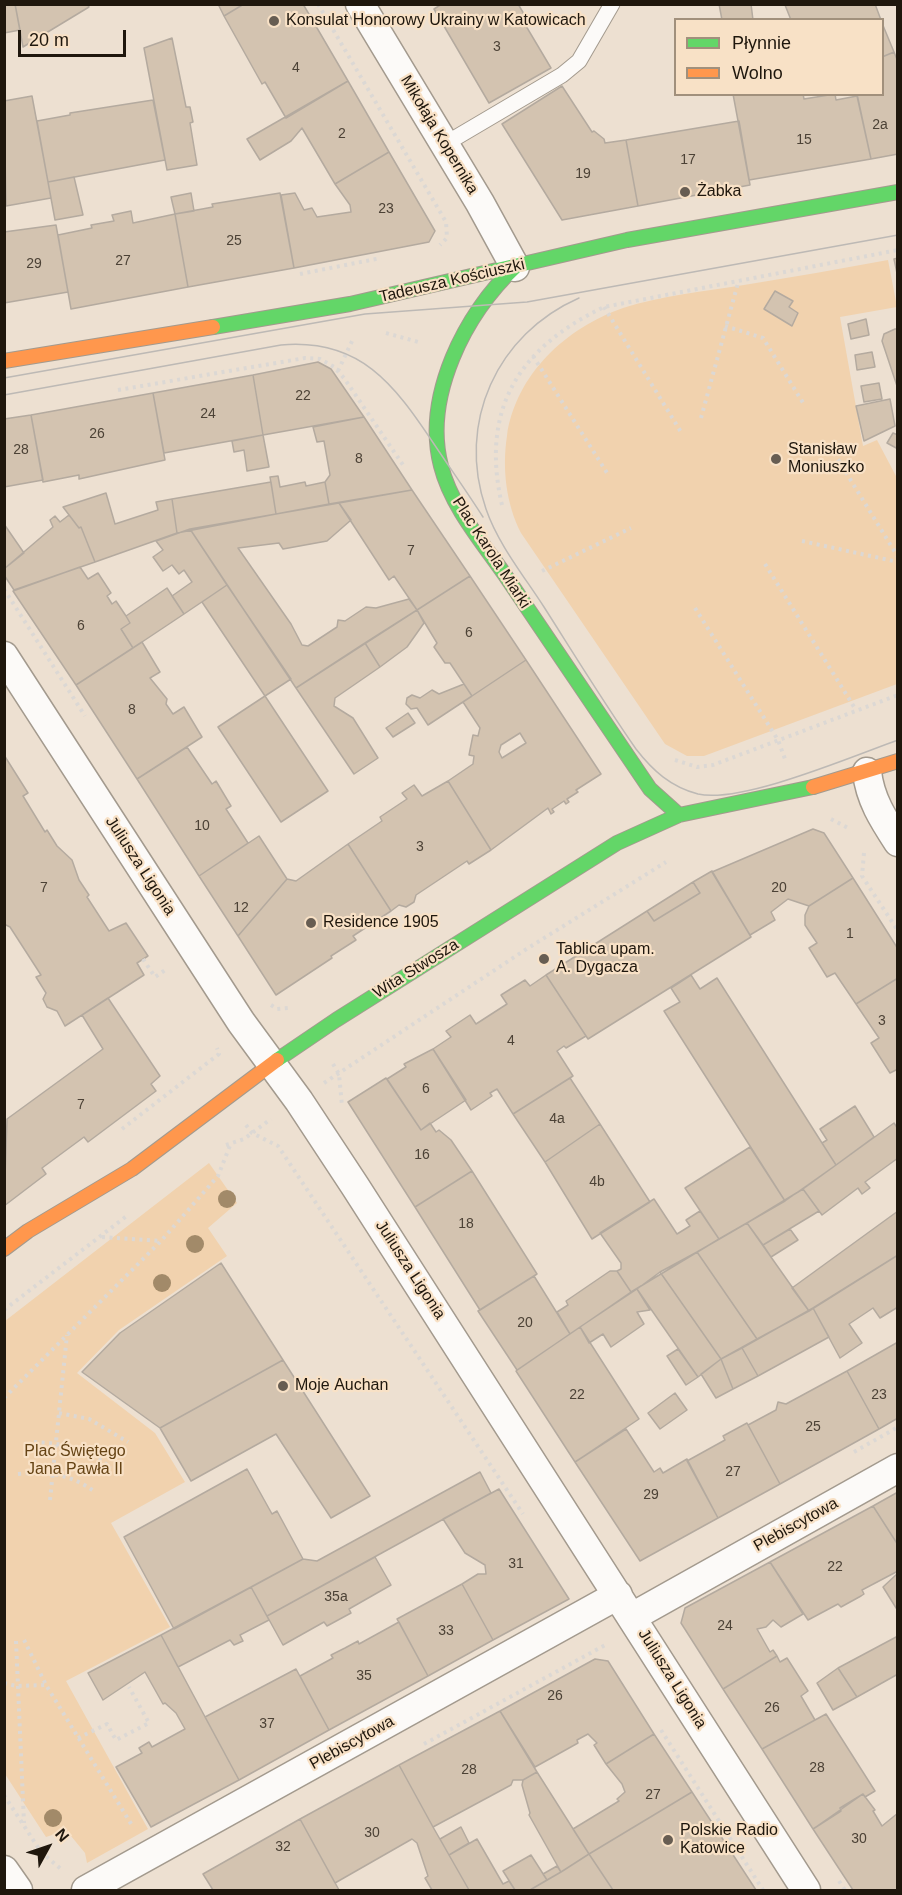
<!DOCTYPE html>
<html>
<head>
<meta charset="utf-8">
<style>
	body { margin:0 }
	#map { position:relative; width:902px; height:1895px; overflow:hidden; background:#ede0d1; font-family:Helvetica,sans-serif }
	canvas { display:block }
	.frame { position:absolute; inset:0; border:6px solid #1f170d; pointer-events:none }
	.legend { position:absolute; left:674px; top:18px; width:210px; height:78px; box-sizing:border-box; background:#f8e1c6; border:2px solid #a1907c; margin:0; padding:8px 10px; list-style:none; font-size:18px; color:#1f170d }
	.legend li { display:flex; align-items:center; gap:12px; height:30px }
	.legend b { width:30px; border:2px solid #a1907c }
	.north { position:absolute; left:18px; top:1817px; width:60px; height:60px; -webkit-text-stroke:4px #f8e1c6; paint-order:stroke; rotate:50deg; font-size:16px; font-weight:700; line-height:24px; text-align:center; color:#1f170d }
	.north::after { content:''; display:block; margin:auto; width:21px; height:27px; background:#1f170d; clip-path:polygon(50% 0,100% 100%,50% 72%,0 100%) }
	.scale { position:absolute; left:18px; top:30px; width:108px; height:27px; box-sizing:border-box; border:3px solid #1f170d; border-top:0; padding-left:8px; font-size:18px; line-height:21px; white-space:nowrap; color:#1f170d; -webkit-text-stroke:4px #f8e1c6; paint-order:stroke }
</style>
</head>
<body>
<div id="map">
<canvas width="902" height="1895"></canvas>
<div class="frame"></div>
<ul class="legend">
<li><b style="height:8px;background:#63d668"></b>Płynnie</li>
<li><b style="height:8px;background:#ff974d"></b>Wolno</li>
</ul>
<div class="north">N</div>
<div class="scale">20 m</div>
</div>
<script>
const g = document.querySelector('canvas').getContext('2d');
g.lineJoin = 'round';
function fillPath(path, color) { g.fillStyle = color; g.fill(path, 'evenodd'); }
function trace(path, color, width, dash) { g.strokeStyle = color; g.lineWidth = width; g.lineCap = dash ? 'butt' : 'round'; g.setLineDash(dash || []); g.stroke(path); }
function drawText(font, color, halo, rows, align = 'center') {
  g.font = font + ' Helvetica,sans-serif'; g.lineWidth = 4.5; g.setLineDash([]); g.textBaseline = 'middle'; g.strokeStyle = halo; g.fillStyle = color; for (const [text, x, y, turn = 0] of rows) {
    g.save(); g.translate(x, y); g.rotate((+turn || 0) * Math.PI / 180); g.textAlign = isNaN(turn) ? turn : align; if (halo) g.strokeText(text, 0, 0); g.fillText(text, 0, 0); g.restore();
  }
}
const green = new Path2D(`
	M888 260 897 307 840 317 863 446 877 440 897 478V684L704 756H687L665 744 521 533C506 504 502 468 507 436 516 374 566 328 623 308 660 296 706 291 744 285 792 277 840 269 888 260Z
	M209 1163 237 1203 208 1228 227 1256 119 1330 77 1373 155 1433 185 1482 111 1523 170 1627 66 1681 148 1829 87 1863 85 1853 71 1836 55 1834 46 1837 5 1774V1321Z`);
const building = new Path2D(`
	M4 4H15L20 30 4 33Z
	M15 4H87L89 7 23 47Z
	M218 4H244L224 16Z
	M244 4H303L348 81 286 118 265 82 262 84 224 16Z
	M442 4H518L530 24 526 26 551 68 489 103 434 9Z
	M719 4H751L753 20H722Z
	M875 4 881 20H791L785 5Z
	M882 23 894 52 882 57Z
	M172 38 186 107H190L193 122 190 123 197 165 167 170 144 48Z
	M894 52 898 62V154L871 159 857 94H882V57Z
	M348 81 389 152 335 184 302 128 291 141 260 160 247 139Z
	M562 86 592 132 594 131 604 139 605 143 626 140 638 206 562 220 502 124Z
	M733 94H803L804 99 835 94 836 100 857 96 871 159 749 180Z
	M32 96 51 198 6 206 4 101Z
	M153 100 165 160 48 182 37 121 70 115V113Z
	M739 121 750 185 638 206 626 140Z
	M389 152 435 231 429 242 294 268 281 195 295 193 304 210 312 208 317 217 351 212 350 205 335 184Z
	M74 177 83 215 55 220 48 182Z
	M191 193 194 211 175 214 171 197Z
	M280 193 294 268 188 287 175 214 213 207 212 204Z
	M131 211 133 223 175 214 188 287 71 309 58 235 92 228 91 225 114 221 112 215Z
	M56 225 68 292 4 303V232Z
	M898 258V278L894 259Z
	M775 291 793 301 789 307 798 313 792 326 764 309Z
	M866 319 869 335 851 339 848 324Z
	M895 329H898V389L882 341 884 334Z
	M872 352 875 367 857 370 855 355Z
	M318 362 331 369 364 417 263 435 253 375Z
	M253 375 263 435 164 453 153 393Z
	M879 383 882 399 864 402 861 386Z
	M153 393 165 460 79 479V475L43 482 31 415Z
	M890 399 895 426 864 441 856 406Z
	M31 415 43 480 4 487V419Z
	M364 417 412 490 329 504 325 482 330 475 324 441 317 442 313 427Z
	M893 433 898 435V449L887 443Z
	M263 435 269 467 247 471 244 450 234 452 232 441Z
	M278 476 280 487 305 482 306 486 325 482 329 504 276 514 270 477Z
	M271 482 276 514 177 533 172 499Z
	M412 490 470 576 417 610 394 576 389 580 339 503Z
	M106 493 115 524 158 510 156 502 172 499 177 533 95 562 81 527 79 528 63 507Z
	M339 503 351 520 327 541 283 549 279 543 238 548 291 624 302 645 308 646 337 627 338 620 345 621 366 607 376 608 409 599 417 610 296 688 190 529Z
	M69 515 79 528 81 527 95 562 14 590 4 575V569L53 527 50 520 55 516 60 522Z
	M4 524 24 553 4 569Z
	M190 529 227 585 184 614 172 596 192 582 184 570 179 574 172 565 163 571 153 557 163 550 156 541Z
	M80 567 88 579 98 573 111 593 107 596 112 604 116 601 126 616 130 623 121 629 133 648 76 685 13 591Z
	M470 576 526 660 472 696 450 663H445L434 647 437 643 417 610Z
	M227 585 291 679 265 696 202 602Z
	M167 588 184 614 133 648 121 629 130 623 126 616Z
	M417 610 424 623 407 647 380 667 365 643Z
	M142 642 160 672 150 678 167 699 166 704 173 714 184 707 202 737 137 779 76 685Z
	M365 643 380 667 335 698 334 706 353 718 378 758 354 774 296 688Z
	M526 660 601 774 576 790 578 792 567 799 569 802 566 804 564 801 552 809 554 812 551 814 548 808 491 850 448 781 473 764 474 756 469 755 473 735 478 736 480 728 463 702ZM520 733 526 743 502 758 499 752 501 745Z
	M464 684 472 696 428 725 417 708 411 709 406 704 407 698 412 695 420 698 432 690 439 694Z
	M265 696 328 791 281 822 218 727Z
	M408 713 415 723 393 737 386 728Z
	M187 747 212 784 216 781 231 806 226 809 248 843 199 876 137 779Z
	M4 755 28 793 23 796 45 832 47 830 57 846 72 860 79 880 89 895 87 897 109 931 126 923 148 956 137 963 144 975 65 1026 57 1011 47 1007 43 999 46 993 36 977 41 975 10 927 4 924Z
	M448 781 491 850 469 864 467 861 416 895 414 902 406 907 399 905 391 911 348 844 382 821 380 817 407 799 402 793 414 785 422 796Z
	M813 829 824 833 853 878 809 906 788 899 771 912 775 920 750 935 712 872Z
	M259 836 287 879 238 936 199 876Z
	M348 844 391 911 353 936 356 940 331 956 332 958 276 995 238 936 287 879 296 881Z
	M712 871 751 937 588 1039 546 975 647 911 654 921 700 893 693 882Z
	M853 878 898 949V978L856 1004 835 973 827 977 809 948 817 943 805 925V915L809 906Z
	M693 882 700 893 654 921 647 911Z
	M546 975 586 1036 566 1048 564 1046 557 1051 573 1076 513 1114 497 1089 490 1093 492 1096 471 1110 433 1049 451 1037 446 1031 470 1015 476 1024 507 1004 501 995 525 980 530 986Z
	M691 975 700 989 717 978 836 1165 785 1201 664 1011 680 1002 671 988Z
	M898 978V1069L890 1073 871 1043 879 1038 856 1004Z
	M108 998 160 1076 151 1084 156 1091 88 1142 84 1137 42 1168 46 1174 4 1206 7 1119 103 1049 82 1015Z
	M433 1049 466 1100 421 1130 387 1079 406 1067 404 1064Z
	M386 1078 421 1130 430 1123 436 1132 439 1130 451 1140 472 1171 415 1207 348 1102Z
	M570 1078 600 1124 545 1162 513 1114Z
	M855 1106 874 1137 836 1165 822 1143 827 1140 820 1129Z
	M894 1123 898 1129V1158L865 1182 870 1188 862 1194 858 1188 822 1215 803 1189Z
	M600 1124 650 1202 592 1239 545 1162Z
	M750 1147 785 1201 719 1239 685 1188Z
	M472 1171 537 1274 480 1310 415 1207Z
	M803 1189 819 1211 763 1245 747 1223Z
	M654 1199 677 1234 690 1226 686 1220 700 1211 719 1239 631 1292 617 1271 621 1269V1263L600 1233Z
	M898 1211V1255L809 1311 792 1288Z
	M747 1223 809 1311 757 1339 697 1252Z
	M790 1229 798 1240 771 1257 763 1245Z
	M697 1252 757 1339 721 1359 660 1272Z
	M898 1255V1307L880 1318 873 1308 849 1324 862 1343 840 1358 813 1308Z
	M221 1263 283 1360 160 1428 82 1372 120 1333Z
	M610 1271H617L631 1292 570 1334 557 1312 568 1305 566 1301Z
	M660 1272 721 1359 698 1377 637 1289Z
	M534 1276 570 1334 517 1370 478 1311Z
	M637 1289 650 1310 637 1312 644 1324 611 1347 603 1334 589 1343 580 1327Z
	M813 1308 829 1337 758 1376 742 1348Z
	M580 1327 639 1419 575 1462 516 1371Z
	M898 1342V1418L879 1429 847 1371Z
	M742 1348 758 1376 733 1389 721 1359Z
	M678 1349 698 1377 686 1385 667 1356Z
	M721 1359 733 1389 716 1398 701 1374Z
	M283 1360 370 1496 331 1518 276 1434 191 1481 160 1428Z
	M847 1371 879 1429 780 1484 748 1425 776 1410 778 1402 786 1404Z
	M675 1393 687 1410 660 1429 648 1413Z
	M747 1423 780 1484 718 1518 687 1461 725 1440 723 1436Z
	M626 1429 654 1472 660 1468 663 1473 687 1459 718 1518 640 1561 575 1462Z
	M247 1469 272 1514 277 1511 303 1559 174 1629 124 1537Z
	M480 1472 491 1493 267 1616 251 1587 303 1559 317 1561Z
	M499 1489 569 1599 493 1640 462 1584 478 1574H486L485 1565 465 1553 443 1519Z
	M898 1492V1545L873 1506Z
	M873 1506 898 1545V1571L862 1590 864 1594 861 1596 841 1607 838 1604 808 1620 770 1562Z
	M375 1557 391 1585 349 1609 351 1613 327 1626 324 1622 283 1645 267 1616Z
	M770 1562 803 1614 781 1627 773 1620 766 1627 757 1629 770 1652 773 1650 777 1656 723 1689 681 1623 685 1608Z
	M898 1573V1611L883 1587Z
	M462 1584 493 1640 428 1676 397 1619Z
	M251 1587 269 1620 240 1635 243 1641 234 1645 230 1640 178 1667 161 1635Z
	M399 1622 428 1676 329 1730 300 1676 333 1658 331 1655 345 1648 358 1641 359 1644Z
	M161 1635 239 1780 151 1827 116 1767 142 1753 139 1748 149 1742 152 1747 185 1729 176 1713 165 1703 163 1704 145 1672 103 1700 88 1673Z
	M898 1636V1674L857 1697 838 1668Z
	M777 1656 780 1662 787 1658 808 1691 801 1696 815 1720 762 1749 723 1689Z
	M595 1659 608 1661 654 1734 606 1764 594 1745 597 1743 588 1734 577 1740 578 1743 535 1767 500 1711Z
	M838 1668 857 1697 833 1710 817 1683Z
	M296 1669 329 1730 239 1780 205 1717Z
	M500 1711 537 1772 523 1780H513L511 1785 433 1827 399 1765Z
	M826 1714 875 1791 865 1797 863 1794 840 1808 841 1811 813 1829 762 1749Z
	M654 1734 692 1792 589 1854 573 1829 619 1801 617 1799 625 1792 622 1784 606 1764Z
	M399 1765 433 1827 469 1890H432L425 1878 428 1876 417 1843 412 1839 335 1883 300 1819Z
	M537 1772 589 1854 561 1872 529 1815 530 1813 522 1785 523 1780Z
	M692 1792 756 1890H613L589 1854Z
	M863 1794 875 1810 873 1811 882 1826 898 1813V1890H853L813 1829Z
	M300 1819 339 1890H213L203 1874Z
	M461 1827 469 1843 449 1855 440 1839Z
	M477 1839 503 1884 509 1881 515 1890H469L449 1855Z
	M589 1854 613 1890H530L561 1872Z
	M531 1855 547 1880 530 1890H515L503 1871Z
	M557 1866 561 1872 547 1880 543 1874Z`);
const path = new Path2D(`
	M318 4 446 222 447 238 440 245
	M300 274 381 258
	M604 307 681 432
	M725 326 763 338 805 406
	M386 333 422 343
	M533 356 609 476
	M338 371 353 339
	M118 390 305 358 320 359 334 367 344 378 403 465
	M701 418 738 283
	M834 453 898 557
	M502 505C480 410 518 348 604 307L898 250
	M802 541 898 562
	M765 564 856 710
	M542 571 631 528
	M4 589 85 716
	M695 608 778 740 785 759
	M675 760 697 767 713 765 898 695
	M831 819 850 829
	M864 853 862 876 898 931
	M143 959 155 977 168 968
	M271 1005 277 1009 289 1008
	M333 1064 339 1074 342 1106
	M324 1083 525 950 666 862
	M246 1125 252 1133 278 1146 523 1514
	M122 1129 219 1054 217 1048
	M226 1145 244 1139 271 1119
	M102 1237 160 1241
	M4 1310 128 1215
	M4 1398 161 1241 218 1176 231 1143
	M59 1413 89 1419 128 1442
	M34 1442C63 1443 88 1449 111 1468
	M854 1452 898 1427
	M18 1474C47 1471 71 1474 95 1492
	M50 1500 67 1335
	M24 1640 46 1685 133 1827
	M16 1641 24 1823
	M4 1683 16 1686 46 1685
	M661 1730 763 1890
	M78 1738 107 1724 116 1740 149 1723 129 1687
	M424 1744 607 1644
	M4 1795 41 1852 62 1870
	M839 1881 845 1890`);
const lane = new Path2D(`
	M445 144 562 75 579 61 612 4`);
const street = new Path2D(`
	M360 4 480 203 515 267
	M4 656 241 1022 299 1101 355 1186 806 1890
	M867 772C870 799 883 819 898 842
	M632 1617 898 1468
	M4 1870 18 1890
	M86 1890 618 1595`);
const fast = new Path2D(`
	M515 267C465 313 423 397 441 466 451 506 482 542 505 575 553 647 602 718 650 789L679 815
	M213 327 350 304 627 240 898 192
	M277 1060 336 1020 617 843 679 815 813 787`);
const slow = new Path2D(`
	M4 361 213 327
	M813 787 898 761
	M4 1249 28 1231 132 1169 277 1060`);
const tram = new Path2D(`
	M579 298C497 334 456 423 486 509 498 544 524 576 544 607 574 654 604 703 636 749 653 771 671 787 698 794 741 804 853 756 898 740
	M4 378 365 314 527 302 898 235
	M4 395 281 345C360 338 394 384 434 444 450 468 467 492 483 517`);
const trees = [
	[227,1199],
	[195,1244],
	[162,1283],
	[53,1818]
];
const markers = [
	[274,21,6,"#675d52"],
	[685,192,6,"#675d52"],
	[776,459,6,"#675d52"],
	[311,923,6,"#675d52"],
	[544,959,6,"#675d52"],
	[283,1386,6,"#675d52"],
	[668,1840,6,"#675d52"]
];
const numberNames = [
	["3",497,47],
	["4",296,68],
	["2a",880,125],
	["2",342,134],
	["15",804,140],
	["17",688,160],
	["19",583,174],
	["23",386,209],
	["25",234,241],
	["27",123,261],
	["29",34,264],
	["22",303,396],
	["24",208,414],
	["26",97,434],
	["28",21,450],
	["8",359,459],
	["7",411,551],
	["6",81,626],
	["6",469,633],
	["8",132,710],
	["10",202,826],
	["3",420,847],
	["7",44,888],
	["20",779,888],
	["12",241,908],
	["1",850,934],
	["3",882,1021],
	["4",511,1041],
	["6",426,1089],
	["7",81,1105],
	["4a",557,1119],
	["16",422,1155],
	["4b",597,1182],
	["18",466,1224],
	["20",525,1323],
	["22",577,1395],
	["23",879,1395],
	["25",813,1427],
	["27",733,1472],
	["29",651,1495],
	["31",516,1564],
	["22",835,1567],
	["35a",336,1597],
	["24",725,1626],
	["33",446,1631],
	["35",364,1676],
	["26",555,1696],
	["26",772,1708],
	["37",267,1724],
	["28",817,1768],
	["28",469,1770],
	["27",653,1795],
	["30",372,1833],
	["30",859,1839],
	["32",283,1847]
];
const poiNames = [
	["Konsulat Honorowy Ukrainy w Katowicach",286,21],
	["Żabka",697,192],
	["Stanisław",788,450],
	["Moniuszko",788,468],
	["Residence 1905",323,923],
	["Tablica upam.",556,950],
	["A. Dygacza",556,968],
	["Moje Auchan",295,1386],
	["Polskie Radio",680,1831],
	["Katowice",680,1849]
];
const streetNames = [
	["Mikołaja Kopernika",439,135,59],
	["Tadeusza Kościuszki",452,281,-13],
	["Plac Karola Miarki",491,553,57],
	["Juliusza Ligonia",140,866,57],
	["Wita Stwosza",416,969,-32],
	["Juliusza Ligonia",410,1270,57],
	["Plebiscytowa",796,1525,-29],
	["Juliusza Ligonia",672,1679,58],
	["Plebiscytowa",352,1743,-29]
];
const parkNames = [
	["Plac Świętego",75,1452],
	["Jana Pawła II",75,1470]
];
fillPath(green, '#f1d2ae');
fillPath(building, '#d3c3b0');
trace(building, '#b4aa9f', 1.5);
trace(lane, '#a39a8e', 17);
trace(street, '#a39a8e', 31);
trace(fast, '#a39a8e', 16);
trace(slow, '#a39a8e', 16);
trace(path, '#dcd8d4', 4, [3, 4.5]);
trace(lane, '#fcfaf8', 15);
trace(street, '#fcfaf8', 28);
trace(fast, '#63d668', 14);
trace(slow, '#ff974d', 14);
trace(tram, '#bdb9b5', 1.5);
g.fillStyle = '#a28a69';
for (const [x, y] of trees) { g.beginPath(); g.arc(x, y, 9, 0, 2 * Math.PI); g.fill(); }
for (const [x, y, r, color] of markers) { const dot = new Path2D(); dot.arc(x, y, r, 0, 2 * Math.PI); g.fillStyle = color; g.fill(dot); trace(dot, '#f8e1c6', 2); }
drawText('14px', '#4c4236', null, numberNames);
drawText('16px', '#1f170d', '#f8e1c6', poiNames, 'left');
drawText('16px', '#1f170d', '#f8e1c6', streetNames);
drawText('16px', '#654314', '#f8e1c6', parkNames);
</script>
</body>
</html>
